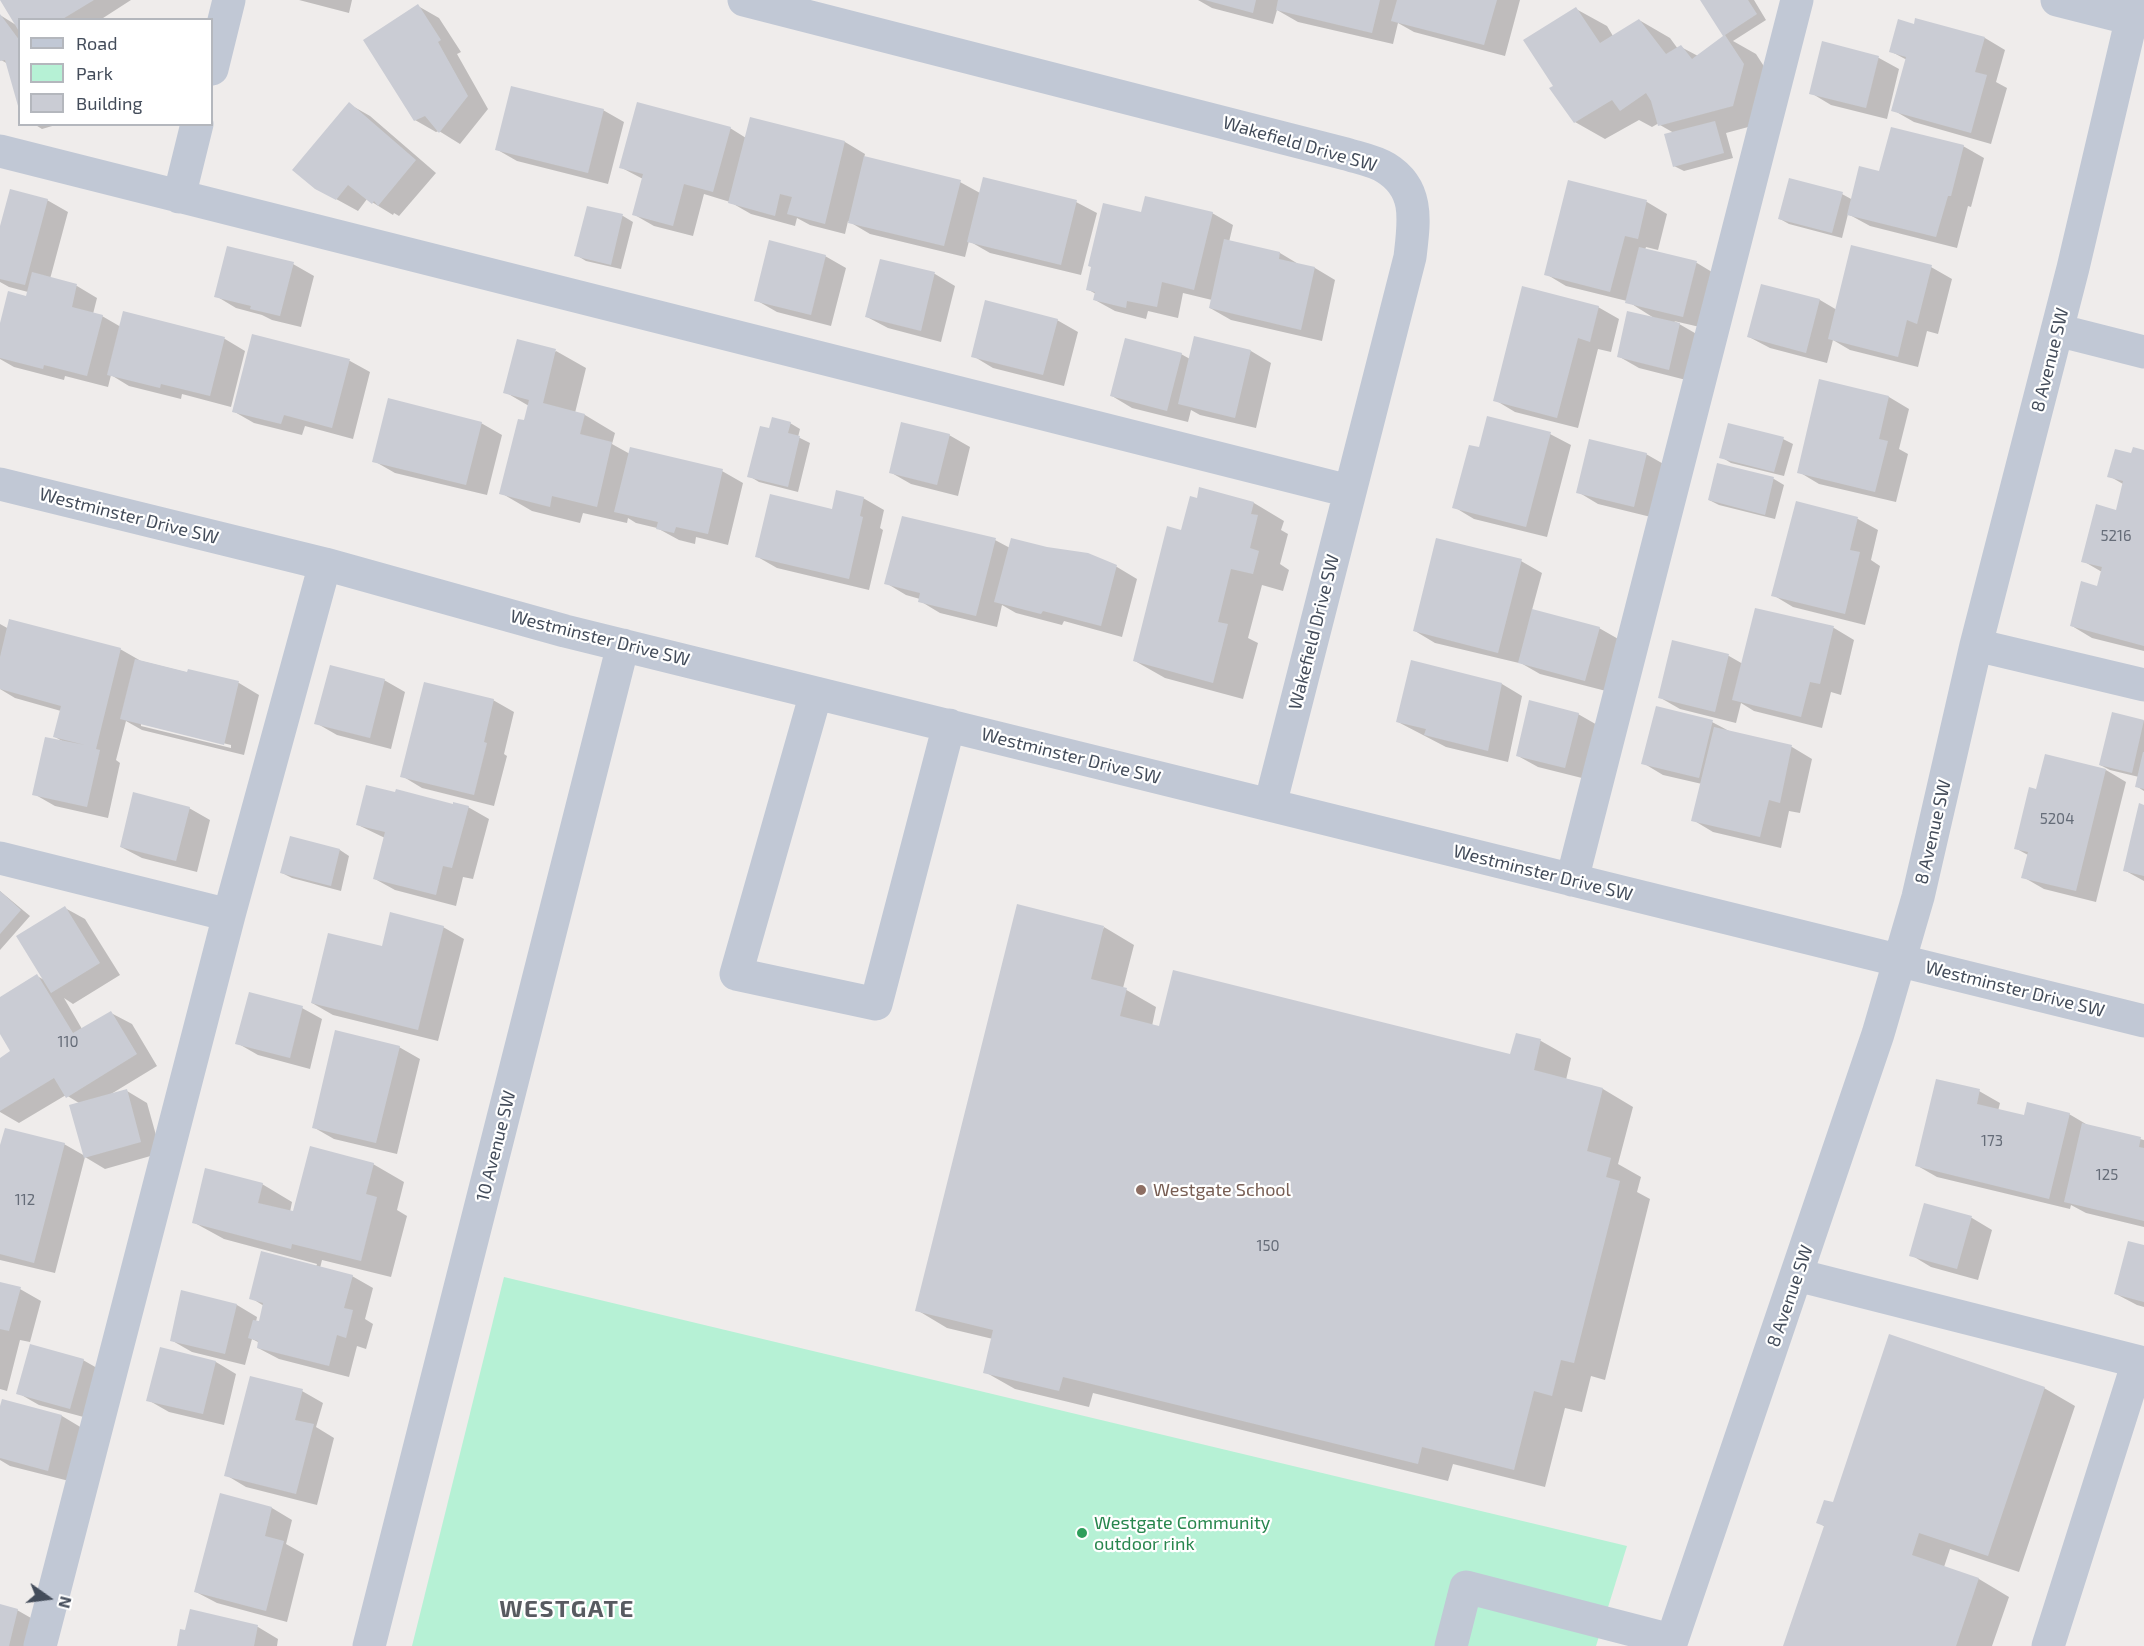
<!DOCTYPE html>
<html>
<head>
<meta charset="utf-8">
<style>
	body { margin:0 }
	#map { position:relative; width:2144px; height:1646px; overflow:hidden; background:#efeceb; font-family:"Exo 2",sans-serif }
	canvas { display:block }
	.legend { position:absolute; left:18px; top:18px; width:195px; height:108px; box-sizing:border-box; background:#fff; border:2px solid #b4b7bd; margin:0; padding:8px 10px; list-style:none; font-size:18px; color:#434c5a }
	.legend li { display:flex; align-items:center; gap:12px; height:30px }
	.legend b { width:30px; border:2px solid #b4b7bd }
	.north { position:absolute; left:18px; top:1568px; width:60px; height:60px; -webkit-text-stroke:4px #fff; paint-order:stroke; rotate:104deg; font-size:16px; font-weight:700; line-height:24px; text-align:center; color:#434c5a }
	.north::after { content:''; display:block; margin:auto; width:21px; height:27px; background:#434c5a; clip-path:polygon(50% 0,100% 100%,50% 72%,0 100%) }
</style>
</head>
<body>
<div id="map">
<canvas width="2144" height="1646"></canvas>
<ul class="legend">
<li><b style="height:8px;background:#c1c8d5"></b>Road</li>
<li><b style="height:16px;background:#b6f1d5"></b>Park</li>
<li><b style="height:16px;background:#caccd4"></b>Building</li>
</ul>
<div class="north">N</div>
</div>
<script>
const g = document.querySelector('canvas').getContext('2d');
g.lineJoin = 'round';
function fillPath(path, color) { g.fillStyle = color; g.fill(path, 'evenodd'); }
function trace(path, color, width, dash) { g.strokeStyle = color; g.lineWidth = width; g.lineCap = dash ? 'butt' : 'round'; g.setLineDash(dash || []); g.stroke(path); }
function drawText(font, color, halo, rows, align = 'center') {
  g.font = font + ' "Exo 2",sans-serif'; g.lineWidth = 4.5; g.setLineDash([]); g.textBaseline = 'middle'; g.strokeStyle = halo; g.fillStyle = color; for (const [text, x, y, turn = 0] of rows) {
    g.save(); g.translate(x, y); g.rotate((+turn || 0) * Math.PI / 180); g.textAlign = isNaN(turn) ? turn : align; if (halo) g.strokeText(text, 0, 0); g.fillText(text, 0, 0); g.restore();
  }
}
const green = new Path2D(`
	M504 1277 1627 1546 1596 1646H412Z`);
const shadow = new Path2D(`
	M1 0H131L100 20H20V110L8 64 1 60 0 15 16 25Z
	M299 0H352L349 13Z
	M1198 0H1520L1505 56 1414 32 1398 23 1393 44 1298 22 1277 10 1273 24 1212 8Z
	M1701 0H1754L1766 20 1733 41 1756 54 1774 82 1763 123 1726 133 1733 158 1684 171 1674 166V133L1660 125 1659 123 1652 127 1639 120 1605 139 1575 122 1555 87 1576 9 1607 26 1613 36 1639 20 1670 38 1678 49 1681 47 1698 56 1725 36Z
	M418 6 439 18 461 52 457 54 488 109 460 144 439 131 436 132 415 120Z
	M1916 20 1985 38 2005 50 1996 82 2007 88 1991 144 1914 122 1893 110 1907 60 1890 51 1915 26Z
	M1823 43 1879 58 1899 69 1887 119 1831 105 1811 93Z
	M349 104 370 116 436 173 399 216 394 213 393 215 367 199 358 211 316 188Z
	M603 110 624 122 608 184 517 161 496 149Z
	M34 124H59L42 129Z
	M730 128 746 138 845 142 865 154 864 158 960 182 980 193 1076 202 1097 213 1081 275 990 253 969 241 965 257 870 234 848 221 845 234 810 225 797 218 795 226 751 214 730 202 704 194 693 236 654 226 633 214 643 179 620 167Z
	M1963 146 1984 158 1971 207 1968 206 1957 248 1870 226 1848 214 1842 238 1789 224 1780 219 1842 194 1853 200 1881 173Z
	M1570 182 1647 202 1667 214 1658 250 1646 247 1645 250 1697 263 1717 275 1704 328 1674 321 1700 336 1690 381 1639 368 1618 356 1654 318 1627 301 1566 286 1546 274Z
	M47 200 68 212 50 279 77 286 97 298 93 314 102 316 121 327 124 313 225 339 245 351 231 407 182 394 181 399 129 386 111 375 108 387 65 376 64 380 14 367 0 359V330L27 298 28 292 9 287 0 282V232Z
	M588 208 623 216 633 222 621 269 586 261 576 255Z
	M1212 213 1233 225 1229 242 1280 253 1300 265 1315 268 1335 280 1322 341 1231 320 1210 308 1212 300 1183 293 1178 318 1148 311 1146 319 1115 311 1095 300 1096 294 1087 289 1142 214Z
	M825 256 846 268 831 326 777 312 756 300Z
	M881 260 935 274 955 286 941 342 888 328 867 317Z
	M293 264 314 276 301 327 272 320 262 315 236 308 216 296Z
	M1931 267 1952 279 1938 334 1927 331 1918 367 1850 350 1833 340 1827 363 1770 348 1749 337 1762 285 1820 300 1837 310Z
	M1598 307 1619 319 1611 352 1598 349 1578 428 1515 412 1495 400Z
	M1057 320 1078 332 1064 386 993 368 973 356Z
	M253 335 350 361 370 372 353 439 305 426 302 435 254 423 233 411Z
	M556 351 586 368 575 413 585 415 615 433 612 444 630 454 722 471 743 483 728 545 696 537 695 544 679 540 657 528 636 523 628 518 627 523 583 513 580 523 532 511 501 493 529 406 505 392Z
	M1251 351 1271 363 1256 428 1200 415 1191 410 1188 422 1132 408 1112 396 1181 354 1190 359Z
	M1821 381 1889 397 1909 409 1899 449 1908 454 1896 502 1819 484 1799 472Z
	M481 423 502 435 487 495 395 473 374 461Z
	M790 423 800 429 798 437 810 443 798 492 759 482 749 476 771 430Z
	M1550 434 1571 445 1547 537 1474 519 1454 507 1480 449Z
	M949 435 970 447 958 496 911 484 890 472Z
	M1783 439 1793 444 1784 476 1731 463 1721 457Z
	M2144 452V651L2092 638 2072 626 2098 588 2102 572 2083 561 2117 511 2123 484 2109 476 2132 455Z
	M1646 454 1667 466 1655 518 1598 504 1578 492Z
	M1718 465 1774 479 1784 485 1775 519 1719 505 1709 500Z
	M1201 489 1254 503 1284 521 1281 530 1288 534 1280 564 1289 570 1283 591 1262 585 1248 638 1258 643 1243 699 1165 678 1135 661 1182 532 1198 500Z
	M863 498 884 510 880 528 883 530 869 590 777 568 756 556 833 511Z
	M1797 503 1858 519 1878 530 1871 560 1880 566 1865 625 1793 607 1773 595Z
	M995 540 1010 548 1047 549 1087 554 1117 567 1137 579 1122 637 1064 621 1062 625 1016 613 1002 605 997 627 940 613 920 601V599L906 595 886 583Z
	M1521 561 1542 573 1532 610 1599 628 1620 640 1606 691 1540 674 1519 662V663L1435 643 1415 631Z
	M1756 609 1834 628 1854 640 1841 695 1831 692 1822 728 1754 711 1741 703 1736 723 1680 709 1659 697 1673 642 1729 656 1743 664Z
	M0 624 9 629 120 649 141 661 189 673V670L239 683 259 695 244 755 142 730 126 721 116 760 120 763 108 818 55 806 34 794 64 742 55 737 61 711 15 698 0 689ZM141 723 231 745V748L141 726Z
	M1412 662 1502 684 1522 696 1508 762 1446 747 1398 722Z
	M384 680 405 692 391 749 337 735 316 723Z
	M493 700 514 712 504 754 507 756 494 806 422 788 402 776Z
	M1578 714 1599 726 1586 779 1538 767 1518 756Z
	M2113 714 2144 721V791L2136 786 2139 777 2110 770 2100 765Z
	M1712 722 1731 732 1792 747 1812 759 1800 813 1789 811 1781 848 1713 832 1693 820 1702 784 1663 775 1643 763Z
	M2106 770 2126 782 2096 902 2044 889 2023 877 2028 855 2015 848 2037 791Z
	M454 806 468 807 489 819 473 879 463 877 456 906 395 890 375 879 385 838 358 825Z
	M2144 806V881L2124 870Z
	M189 808 210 820 197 872 142 858 121 847Z
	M340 850 349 856 341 891 292 878 282 873Z
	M0 891 30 916 0 950Z
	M65 908 85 919 120 975 73 1004 64 998 82 1029 111 1013 132 1024 157 1066 111 1094 127 1091 147 1103 161 1153 105 1169 85 1157 55 1273 0 1260V1151L64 1144 85 1156 79 1103 66 1095 19 1123 0 1112V1059L12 1052 0 1031V998L37 976 46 981Z
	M443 927 464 939 438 1041 333 1015 312 1003 383 948Z
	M1104 927 1134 945 1123 988 1156 1007 1152 1026 1511 1056 1517 1035 1541 1041 1571 1058 1566 1080 1603 1089 1633 1107 1618 1164 1641 1177 1637 1192 1650 1199 1605 1380 1591 1376 1582 1412 1565 1408 1545 1487 1453 1464 1448 1481 1093 1393 1089 1407 1015 1389 985 1372 993 1339 947 1328 917 1310Z
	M302 1008 322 1019 310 1069 258 1055 237 1043Z
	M399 1047 420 1059 397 1154 334 1139 313 1127Z
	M1979 1091 2000 1103 1998 1111 2025 1117 2069 1114 2091 1127 2144 1140V1227L2086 1213 2071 1205 2070 1209 1937 1177 1916 1165Z
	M373 1164 404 1182 397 1210 407 1216 391 1277 322 1260 320 1268 352 1276 373 1288 365 1319 373 1324 366 1349 357 1346 349 1377 279 1359 258 1348 260 1343 252 1339 245 1365 192 1352 171 1340 183 1292 237 1305 257 1317 256 1322 260 1323 264 1306 251 1298 316 1267 317 1264 224 1239 193 1222 262 1184 292 1202 290 1212 295 1213Z
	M1925 1205 1972 1218 1992 1230 1978 1280 1931 1267 1911 1255Z
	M2144 1247V1307L2137 1305 2116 1294Z
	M0 1284 20 1289 41 1301 30 1342 20 1340 7 1391 0 1389Z
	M161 1349 216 1362 236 1374 224 1425 169 1412 148 1400Z
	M83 1360 104 1372 91 1419 39 1405 18 1393Z
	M2044 1388 2075 1406 2019 1572 1950 1549 1944 1567 1979 1579 2009 1597 1992 1646H1785L1825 1527 1818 1522 1834 1504Z
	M302 1391 323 1403 316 1427 334 1438 317 1505 246 1487 226 1475Z
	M0 1412 62 1416 82 1428 69 1481 10 1466 0 1460Z
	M221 1495 272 1508 292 1520 286 1544 304 1554 287 1622 217 1603 196 1592Z
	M0 1605 17 1610 38 1622 32 1646H0Z
	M191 1611 258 1627 278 1639 277 1646H178L186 1632Z`);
const building = new Path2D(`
	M0 0H94L61 20H20V33Z
	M1205 0H1256L1253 13Z
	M1278 0H1380L1372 33 1276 10Z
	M1397 0H1497L1484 45 1391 21Z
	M1700 0H1748L1757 14 1725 35 1744 64 1733 106 1658 126 1651 101 1646 93 1620 111 1612 100 1574 123 1549 88 1553 86 1523 40 1576 7 1600 43 1639 19 1666 54 1681 45 1692 59 1723 36Z
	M418 4 441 40 438 42 468 96 439 133 425 116 414 121 363 40Z
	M0 14 20 41V113L5 60 0 61Z
	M1915 18 1985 37 1975 72 1987 75 1971 133 1891 111 1906 57 1889 52 1898 19 1914 24Z
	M1822 41 1879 56 1866 108 1809 94Z
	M511 86 604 109 588 173 495 150Z
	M349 102 416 160 378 206 374 201 372 204 348 185 336 200 315 189 292 170Z
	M637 102 731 127 713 192 684 184 673 226 632 215 643 174 619 168Z
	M750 117 845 141 825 224 787 214 792 197 780 194 775 216 728 203Z
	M1715 121 1724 153 1673 167 1664 134Z
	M1891 127 1964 145 1951 196H1948L1936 237 1847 215 1859 166 1879 171Z
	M864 156 961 180 944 246 848 223Z
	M983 177 1077 200 1061 265 967 242Z
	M1789 178 1843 192 1832 233 1778 219Z
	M1568 180 1647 200 1638 239 1625 236 1610 292 1544 275Z
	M10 189 48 199 25 285 0 279V226Z
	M1145 196 1213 212 1194 290 1162 282 1157 307 1127 301 1126 308 1093 300 1095 292 1086 290 1091 267 1088 266 1103 203 1141 212Z
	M587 206 623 214 611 265 574 256Z
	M1224 239 1280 252 1279 259 1315 267 1301 330 1209 308Z
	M769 240 826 255 811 315 754 301Z
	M1851 245 1932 265 1917 324 1907 320 1898 357 1828 339Z
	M227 246 294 262 280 316 250 309 251 306 214 297Z
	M1639 247 1697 261 1683 317 1625 303Z
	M880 259 935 272 921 331 865 317Z
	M32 272 77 284 72 307 103 315 87 376 44 365 43 369 0 358V323L8 291 26 296Z
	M1761 284 1820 299 1806 353 1747 337Z
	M1522 286 1599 306 1590 342 1578 338 1557 418 1493 401Z
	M985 300 1058 319 1043 375 971 357Z
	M123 311 225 337 210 396 161 384 160 388 107 375Z
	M1627 311 1680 323 1669 370 1617 357Z
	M252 334 350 359 332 428 284 415 281 424 232 412Z
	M1194 336 1251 350 1235 418 1178 404Z
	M1125 338 1182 353 1167 411 1110 396Z
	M517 339 556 349 543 403 585 414 580 434 612 442 597 507 552 496 550 507 499 494 518 419 524 420 529 400 503 393Z
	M1819 379 1889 396 1879 439 1888 441 1875 492 1797 473Z
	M388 398 482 422 466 485 372 462Z
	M1487 416 1551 432 1526 527 1452 508 1469 445 1479 447Z
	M772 417 791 422 788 433 800 436 788 487 747 477 760 426 769 428Z
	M901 422 950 434 937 485 889 473Z
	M1728 423 1784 437 1774 472 1719 458Z
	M1589 439 1647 453 1634 507 1576 493Z
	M630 447 723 469 708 534 676 527 674 533 656 529 658 522 614 512Z
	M2133 447 2144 450V646L2070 626 2081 581 2097 586 2102 567 2081 562 2096 504 2116 510 2123 481 2107 477 2115 449 2131 453Z
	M1717 463 1774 477 1765 515 1708 500Z
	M1199 487 1254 502 1251 514 1258 515 1250 548 1259 551 1253 574 1231 569 1218 622 1228 624 1213 683 1133 661 1167 526 1181 530 1190 496 1197 498Z
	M836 490 864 497 860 516 863 517 849 579 755 557 770 494 832 509Z
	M1796 501 1858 517 1850 550 1860 552 1845 614 1771 596Z
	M902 516 996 538 976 616 918 602 920 593 884 584Z
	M1011 538 1047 547 1088 553 1117 565 1101 626 1043 611 1041 614 994 602Z
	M1436 538 1522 559 1498 653 1413 631Z
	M1755 608 1834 626 1820 684 1810 682 1801 717 1732 700Z
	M1532 609 1600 627 1585 681 1518 663Z
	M9 619 121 648 96 749 100 750 87 807 32 795 45 737 85 745 53 737 61 706 0 689V657Z
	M1672 640 1729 654 1715 712 1658 698Z
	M135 659 187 672 188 669 239 681 224 745 120 719Z
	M1411 660 1502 683 1488 751 1424 735 1426 729 1396 722Z
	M330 665 385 679 370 738 314 724Z
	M424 682 494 699 484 742 487 743 474 795 400 777Z
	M1529 700 1579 713 1565 768 1516 756Z
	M1656 706 1713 720 1699 778 1641 764Z
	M2112 712 2144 720 2132 773 2099 765Z
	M1714 727 1792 745 1780 803 1769 800 1760 837 1691 821Z
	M2143 752H2144V789L2135 787Z
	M2045 754 2106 769 2076 891 2021 878 2028 852 2014 849 2029 787 2036 789Z
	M366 785 395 792 396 789 453 804V802L469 806 452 868 443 866 436 895 373 879 385 832 356 825Z
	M133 792 190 807 176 861 120 847Z
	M2139 803 2144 805V876L2123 871Z
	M290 836 340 849 331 886 280 873Z
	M0 891 21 910 0 934Z
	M1017 904 1104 926 1091 979 1127 988 1120 1016 1159 1026 1173 970 1510 1054 1516 1033 1541 1039 1534 1070 1603 1088 1587 1151 1611 1158 1606 1177 1620 1181 1574 1363 1561 1360 1552 1396 1534 1391 1514 1470 1422 1447 1418 1464 1063 1377 1059 1391 983 1373 993 1330 915 1311Z
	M65 906 100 963 51 993 16 936Z
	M390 912 444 926 418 1030 311 1003 328 933 382 946Z
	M37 974 73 1033 111 1011 137 1054 66 1098 54 1078 0 1111V1058L10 1051 0 1034V997Z
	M249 992 303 1006 290 1058 235 1044Z
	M335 1030 400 1046 376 1143 312 1128Z
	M1936 1079 1980 1089 1977 1104 2024 1115 2027 1102 2070 1113 2049 1199 1915 1166Z
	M127 1089 141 1142 84 1158 69 1105Z
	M2082 1123 2141 1137 2139 1147 2144 1148V1221L2064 1202Z
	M5 1128 65 1143 34 1263 0 1254V1145Z
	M310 1146 374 1163 366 1194 377 1197 361 1261 292 1244 291 1249 192 1223 205 1168 263 1183 258 1203 293 1211Z
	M1924 1203 1972 1216 1957 1269 1909 1256Z
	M2128 1241 2144 1245V1302L2114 1294Z
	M261 1251 353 1275 344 1308 353 1310 346 1338 337 1335 329 1366 257 1348 258 1341 248 1338 253 1320 259 1321 263 1303 249 1299Z
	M0 1282 21 1287 9 1331 0 1329Z
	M181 1290 237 1304 225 1354 170 1341Z
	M1889 1334 2045 1387 1988 1556 1919 1533 1912 1555 1979 1578 1956 1646H1783L1824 1526 1816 1523 1824 1500 1833 1502Z
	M30 1344 84 1359 70 1409 16 1394Z
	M160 1347 216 1361 203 1414 146 1401Z
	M250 1376 303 1389 295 1420 314 1424 296 1494 224 1476Z
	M2 1399 62 1415 48 1471 0 1458V1406Z
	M220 1493 272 1507 265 1536 284 1541 266 1611 194 1592Z
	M0 1604 18 1609 9 1646H0Z
	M190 1609 258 1625 254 1646H177L180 1629 185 1630Z`);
const minor = new Path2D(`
	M744 0 1346 154C1359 158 1375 161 1386 168 1420 189 1414 222 1410 257L1270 805
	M2057 0 2144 22
	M212 69 229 0
	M0 151 1349 491
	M179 197 197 124
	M2057 330 2144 352
	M0 484 325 564 565 631 2144 1021
	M1976 645 2144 685
	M816 693 736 974 876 1004 949 725
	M0 858 229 915
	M1572 880 1797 0
	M1797 1275 2144 1363
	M40 1646 229 915 325 564
	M369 1646 623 645
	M1451 1646 1466 1587 1671 1640
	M1670 1646 1878 1034 1918 897 1976 645 2073 268 2136 0
	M2048 1646 2138 1362`);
const markers = [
	[1141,1190,6,"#8d6e63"],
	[1082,1533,6,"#2e9e5b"]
];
const numberNames = [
	["5216",2116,536],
	["5204",2057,819],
	["110",68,1042],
	["173",1992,1141],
	["125",2107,1175],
	["112",25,1200],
	["150",1268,1246]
];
const streetNames = [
	["Wakefield Drive SW",1300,144,16],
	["8 Avenue SW",2050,360,-76],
	["Westminster Drive SW",129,516,14],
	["Wakefield Drive SW",1314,632,-76],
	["Westminster Drive SW",600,638,14],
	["Westminster Drive SW",1071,756,14],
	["8 Avenue SW",1933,832,-77],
	["Westminster Drive SW",1543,873,14],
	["Westminster Drive SW",2015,989,14],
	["10 Avenue SW",496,1146,-76],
	["8 Avenue SW",1790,1296,-71]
];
const educationNames = [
	["Westgate School",1153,1190]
];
const leisureNames = [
	["Westgate Community",1094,1523],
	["outdoor rink",1094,1544]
];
const districtNames = [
	["WESTGATE",567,1609]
];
fillPath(green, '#b6f1d5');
fillPath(shadow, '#0003');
fillPath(building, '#caccd4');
trace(minor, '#c1c8d5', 33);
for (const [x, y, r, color] of markers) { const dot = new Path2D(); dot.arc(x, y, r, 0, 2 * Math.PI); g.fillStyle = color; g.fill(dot); trace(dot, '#fff', 2); }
drawText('15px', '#656c78', null, numberNames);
drawText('18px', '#434c5a', '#fff', streetNames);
drawText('18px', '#785e54', '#fff', educationNames, 'left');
drawText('18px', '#27864d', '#fff', leisureNames, 'left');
g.letterSpacing = '1.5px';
drawText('bold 24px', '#585b61', '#fff', districtNames);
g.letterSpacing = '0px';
</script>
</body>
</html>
